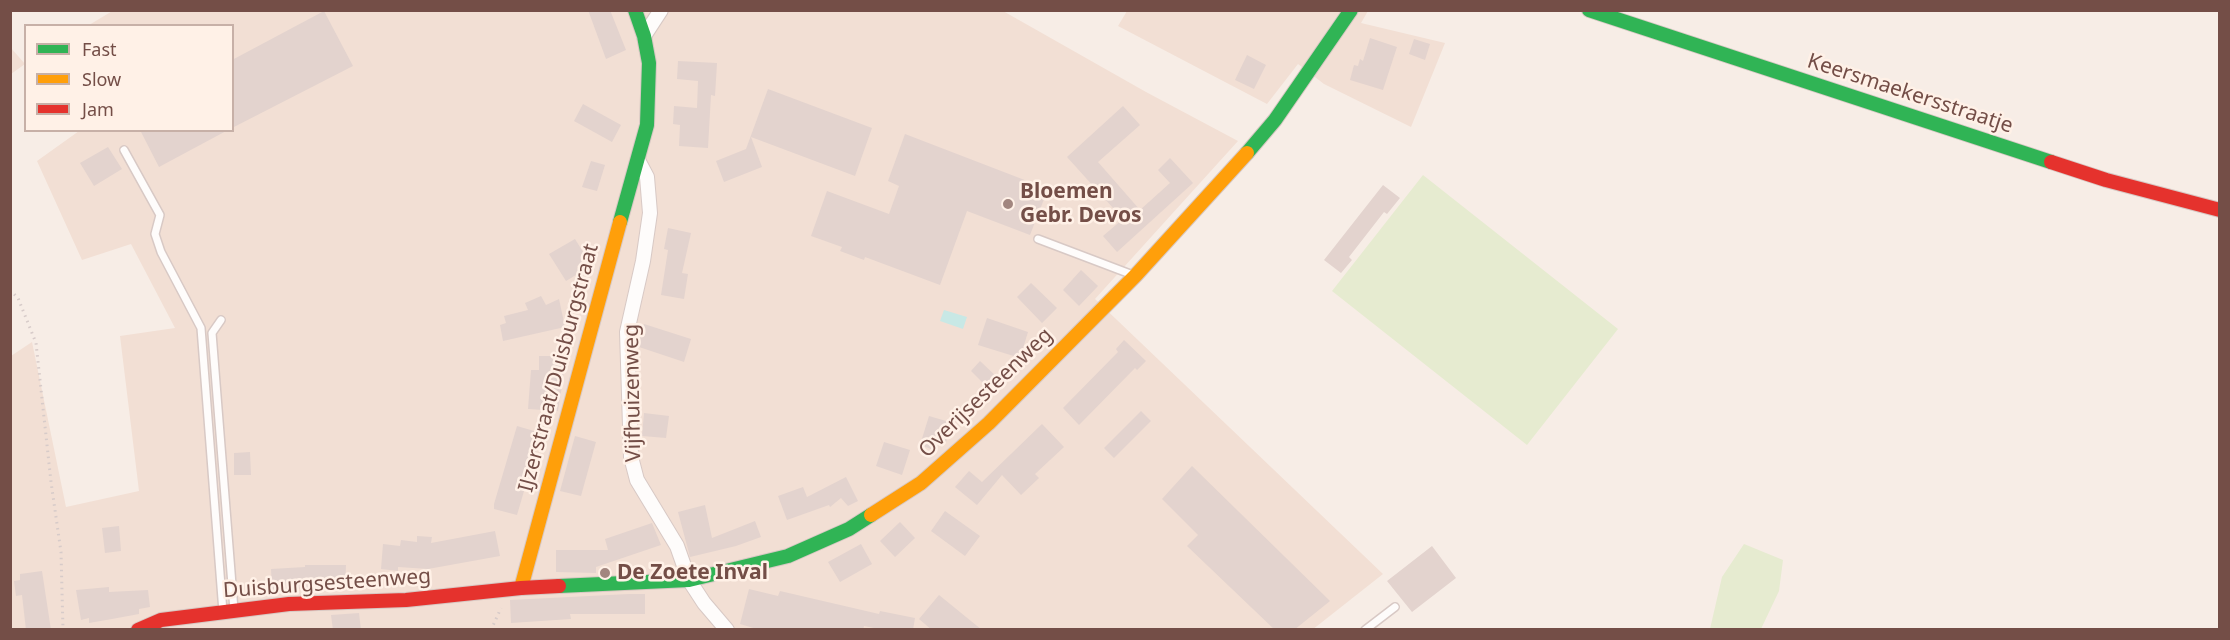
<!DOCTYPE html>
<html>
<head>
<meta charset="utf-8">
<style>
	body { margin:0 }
	#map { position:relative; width:2230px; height:640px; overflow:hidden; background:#f7ede6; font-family:"Noto Sans",sans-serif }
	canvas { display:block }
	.frame { position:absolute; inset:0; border:12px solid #744e47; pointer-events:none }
	.legend { position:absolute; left:24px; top:24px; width:210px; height:108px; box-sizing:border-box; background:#fff1e7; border:2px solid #c7b0a7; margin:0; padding:8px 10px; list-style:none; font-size:18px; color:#744e47 }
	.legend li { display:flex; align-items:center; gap:12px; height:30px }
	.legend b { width:30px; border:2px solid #c7b0a7 }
</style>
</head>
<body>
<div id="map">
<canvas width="2230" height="640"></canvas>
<div class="frame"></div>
<ul class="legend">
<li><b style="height:8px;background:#30b455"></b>Fast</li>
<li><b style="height:8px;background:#ff9f0a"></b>Slow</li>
<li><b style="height:8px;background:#e5322d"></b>Jam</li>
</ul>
</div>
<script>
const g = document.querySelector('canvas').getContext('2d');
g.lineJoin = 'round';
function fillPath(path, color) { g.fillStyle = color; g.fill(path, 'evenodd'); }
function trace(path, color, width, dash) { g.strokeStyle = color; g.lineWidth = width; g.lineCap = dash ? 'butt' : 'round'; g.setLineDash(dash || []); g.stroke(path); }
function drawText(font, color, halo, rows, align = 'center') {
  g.font = font + ' "Noto Sans",sans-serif'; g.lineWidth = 5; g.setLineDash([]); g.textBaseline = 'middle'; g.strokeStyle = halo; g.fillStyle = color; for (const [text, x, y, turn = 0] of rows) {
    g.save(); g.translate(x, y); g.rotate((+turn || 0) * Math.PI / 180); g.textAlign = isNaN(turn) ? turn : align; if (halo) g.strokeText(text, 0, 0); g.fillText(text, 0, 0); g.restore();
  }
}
const residential = new Path2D(`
	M114 10 1003 11 1146 92 1238 141 1095 299 1383 574 1312 630H11V356L32 342 66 507 139 491 120 336 175 328 131 244 82 260 37 161 79 131 232 130V26L89 25Z
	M1127 11H1368L1361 23 1445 43 1411 127 1324 84 1298 64 1267 104 1118 26Z
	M11 48 25 64 11 74H10Z`);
const green = new Path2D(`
	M1423 175 1618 329 1527 445 1332 291Z
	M1744 544 1783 560 1779 591 1761 629H1710L1722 577Z`);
const water = new Path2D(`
	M944 310 967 317 963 329 940 321Z`);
const building = new Path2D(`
	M588 10H610L626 50 606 59Z
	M324 11 353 66 232 128V60Z
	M1370 38 1397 47 1383 90 1350 80 1354 65 1358 66 1360 59 1363 61Z
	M1414 39 1430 44 1425 60 1409 54Z
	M1247 55 1266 65 1254 89 1235 80Z
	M678 61 717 63 715 96 711 95 708 148 679 146 680 125 673 124 674 106 697 108 698 81 677 79Z
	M768 89 872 128 855 176 751 137 762 167 724 182 716 161 746 149Z
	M583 104 621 125 612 142 574 121Z
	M1123 106 1140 125 1098 162 1140 210 1170 183 1158 170 1170 158 1193 183 1117 252 1103 236 1123 219 1067 157Z
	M140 130H228L159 167Z
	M905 134 1048 189 1030 235 967 211 940 285 865 257 864 260 840 251 842 247 811 236 827 191 889 214 899 186 888 181Z
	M108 147 122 169 94 186 80 163Z
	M591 161 605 165 597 191 582 187Z
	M1383 185 1400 198 1387 214 1384 212 1349 257 1352 260 1341 273 1324 260Z
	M668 228 691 233 682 273 688 274 684 299 661 295 668 250 664 249Z
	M575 239 588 260 577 266 581 272 566 281 549 254Z
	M1081 270 1098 286 1079 306 1063 290Z
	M1031 283 1057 308 1042 323 1017 297Z
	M541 296 546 305 559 299 565 327 503 341 500 325 506 323 504 316 528 310 525 303Z
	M987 318 1028 332 1020 358 978 345Z
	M644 324 691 339 684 362 636 346Z
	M1124 340 1146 361 1137 370 1135 368 1079 425 1063 408 1118 352 1116 349Z
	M539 356H559V364H564L563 379 558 411 528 409 531 370H539Z
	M980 361 1000 380 990 390 971 371Z
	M1141 411 1151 421 1114 458 1104 448Z
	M644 413 669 416 666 438 642 436Z
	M929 416 953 423 946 442 937 439 934 450 920 445Z
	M1042 424 1064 447 1035 474 1039 478 1021 495 1002 475 977 505 955 487 969 471 982 482Z
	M517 426 541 433 517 515 494 509V504Z
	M575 436 596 442 581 496 560 491Z
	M884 442 910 450 902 475 876 466Z
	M250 452 251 475H234V453Z
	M1192 466 1330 601 1294 630H1275L1187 546 1198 535 1162 499Z
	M846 477 858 501 848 506 841 498 830 507 829 505 787 520 778 496 803 487 807 497Z
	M705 505 712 538 755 521 761 537 736 546 690 557 678 512Z
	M945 511 980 536 965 556 931 531Z
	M900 522 915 538 895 557 880 541Z
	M652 523 661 545 596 567V573L556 572V550H608L605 539Z
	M119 526 121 551 105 553 102 528Z
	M495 531 500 556 428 569 398 567V571L381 569 383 544 400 546 401 540 417 542V536L432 537 431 543Z
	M861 544 872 564 840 582 828 562Z
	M1432 546 1456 578 1412 612 1387 581Z
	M305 565H346L345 588 272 589 271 569 305 567Z
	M42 571 51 630H26L22 595 16 596 14 581 20 580V574Z
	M109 587V592L148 590 150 607 139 609V614L112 619 89 623V618L81 620 76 590Z
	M749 589 778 596 780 591 879 614 880 611 915 618 913 630H884L864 626 863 630H760L740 624Z
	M629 594H645V614H570L571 619 511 623 510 600Z
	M939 595 982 630H932L919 619Z
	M359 613 361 630H333L331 615Z`);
const path = new Path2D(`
	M10 290 18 298 36 343 51 482 61 552 63 630
	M491 630 501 608`);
const lane = new Path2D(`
	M124 150 160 215 155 234 161 252 201 328 223 612
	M1038 239 1133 275
	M221 320 212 333 234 610
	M1365 630 1395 607`);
const street = new Path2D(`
	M644 36 661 10
	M638 160 647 177 650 213 643 261 627 332 631 457 637 480 677 546 689 580 704 603 727 630`);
const fast = new Path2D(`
	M1589 10 2051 162
	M1247 153 1275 120 1351 10
	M620 222 647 125 649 63 644 36 635 10
	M559 586 689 580 788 556 849 529 871 515`);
const slow = new Path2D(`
	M871 515 921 483 989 423 1136 275 1247 153
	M521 588 620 222`);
const jam = new Path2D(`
	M2051 162 2106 180 2220 210
	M138 630 161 620 289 604 406 600 521 588 559 586`);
const markers = [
	[1008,204,6,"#a2867f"],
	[605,573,6,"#a2867f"]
];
const streetNames = [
	["Keersmaekersstraatje",1910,94,18],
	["IJzerstraat/Duisburgstraat",559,368,-75],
	["Vijfhuizenweg",633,393,-91],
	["Overijsesteenweg",986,393,-44],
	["Duisburgsesteenweg",327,584,-4]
];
const poiNames = [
	["Bloemen",1020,192],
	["Gebr. Devos",1020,216],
	["De Zoete Inval",617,573]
];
fillPath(residential, '#f2dfd4');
fillPath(green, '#e6ebd0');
fillPath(water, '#c8e8e5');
fillPath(building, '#e3d3ce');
trace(lane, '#d8c9c5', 10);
trace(street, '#d8c9c5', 16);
trace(fast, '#d7c8c3', 16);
trace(slow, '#d7c8c3', 16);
trace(jam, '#d7c8c3', 16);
trace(path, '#d7cbc9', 3, [1.5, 4.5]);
trace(lane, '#fefcfb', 7);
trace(street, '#fefcfb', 14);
trace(fast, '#30b455', 14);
trace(slow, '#ff9f0a', 14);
trace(jam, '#e5322d', 14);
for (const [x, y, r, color] of markers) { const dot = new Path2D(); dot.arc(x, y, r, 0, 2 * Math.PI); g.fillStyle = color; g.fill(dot); trace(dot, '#fff1e7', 2); }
drawText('21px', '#744e47', '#fff1e7', streetNames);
drawText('bold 21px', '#744e47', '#fff1e7', poiNames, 'left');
</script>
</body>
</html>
